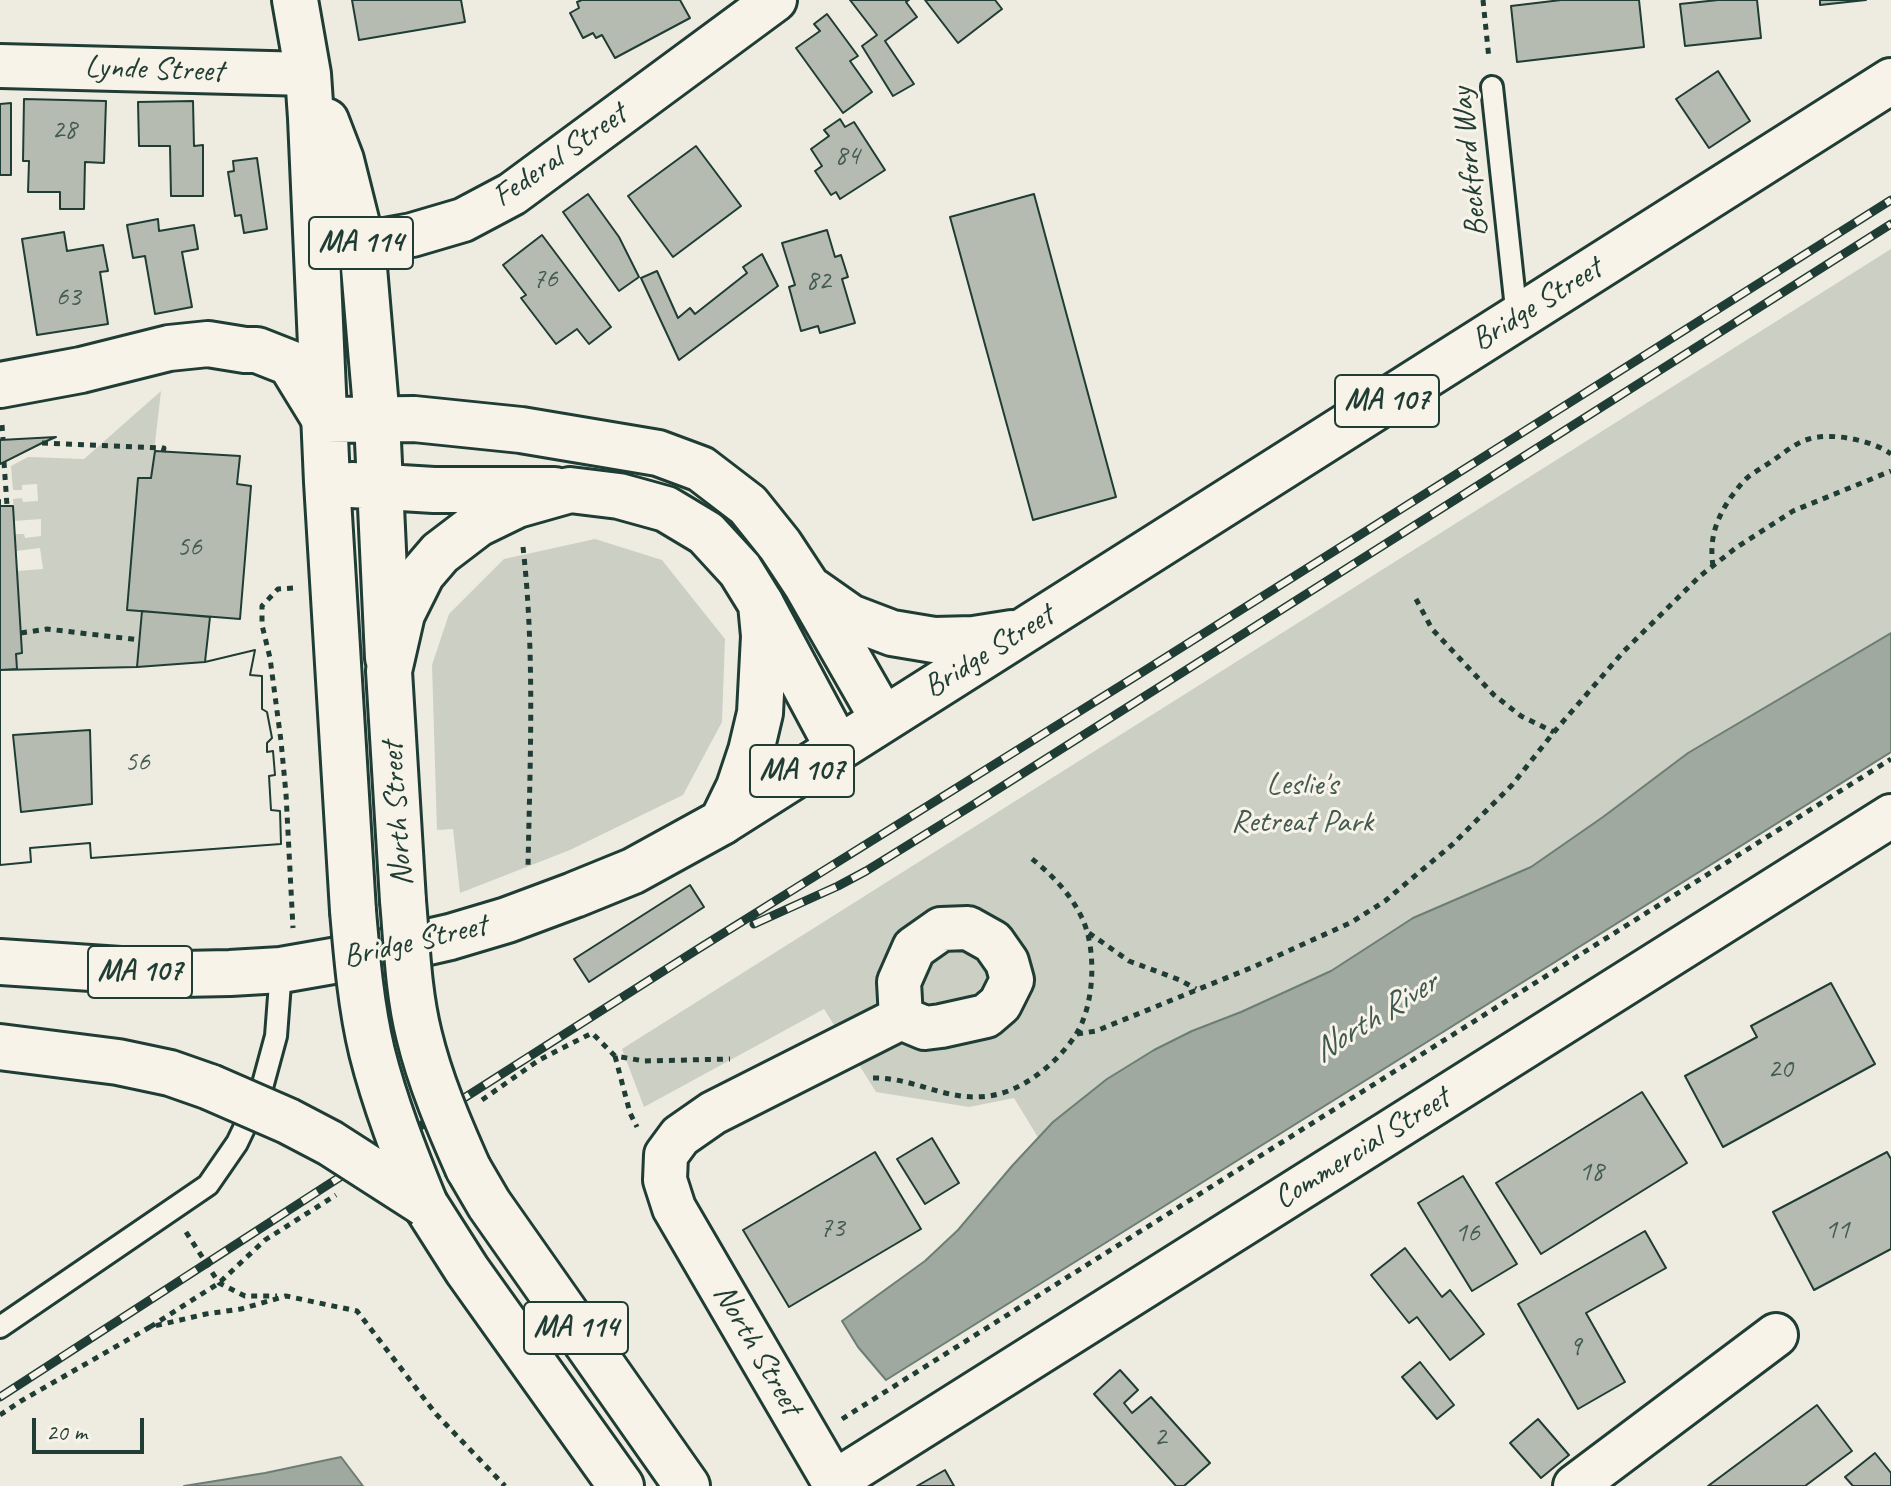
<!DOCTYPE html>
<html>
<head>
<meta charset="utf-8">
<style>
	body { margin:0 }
	#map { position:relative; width:1891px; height:1486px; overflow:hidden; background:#eeece1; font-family:Caveat,sans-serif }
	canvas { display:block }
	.scale { position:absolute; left:32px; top:1418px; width:112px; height:36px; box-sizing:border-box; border:4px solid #1f3d34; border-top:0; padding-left:10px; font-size:24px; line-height:28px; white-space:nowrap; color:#1f3d34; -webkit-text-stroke:6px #f7f3e8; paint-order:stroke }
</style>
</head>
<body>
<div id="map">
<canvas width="1891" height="1486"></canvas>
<div class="scale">20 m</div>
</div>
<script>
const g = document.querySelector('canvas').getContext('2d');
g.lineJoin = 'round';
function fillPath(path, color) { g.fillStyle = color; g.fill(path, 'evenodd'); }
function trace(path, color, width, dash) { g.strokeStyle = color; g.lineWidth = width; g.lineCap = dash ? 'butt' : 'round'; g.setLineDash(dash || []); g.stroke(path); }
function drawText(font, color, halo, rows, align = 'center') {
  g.font = font + ' Caveat,sans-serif'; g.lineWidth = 6; g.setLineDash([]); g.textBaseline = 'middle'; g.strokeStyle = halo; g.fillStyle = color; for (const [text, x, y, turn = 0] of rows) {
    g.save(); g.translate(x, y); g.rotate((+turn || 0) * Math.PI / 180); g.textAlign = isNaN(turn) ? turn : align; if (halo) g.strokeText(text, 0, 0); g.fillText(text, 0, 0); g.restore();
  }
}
const green = new Path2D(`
	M1891 249V633L1688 753 1603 817 1531 867 1413 918 1331 971 1241 1012 1192 1031 1107 1079 1053 1122 1039 1139 1014 1098 969 1107 876 1092 824 1009 644 1107 622 1049Z
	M161 391 151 478 127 610 142 611 137 667 17 669 16 654 22 653 17 571 43 569 40 548 16 551 14 534H24L25 538 41 536V519L14 521 13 499 22 498 23 502 38 501 37 484 22 485V490H13L11 466 28 457 84 459Z
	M595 539 662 560 725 639 722 722 683 795 570 850 460 893 453 829 437 830 432 665 449 614 504 559Z`);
const water = new Path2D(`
	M1891 633V752L886 1380 858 1347 842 1321 925 1261 958 1230 1012 1166 1053 1122 1107 1079 1154 1050 1192 1031 1241 1012 1331 971 1413 918 1531 867 1603 817 1688 753Z
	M341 1457 363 1486H184L265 1473Z`);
const building = new Path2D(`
	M352 0H461L465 22 359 40Z
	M582 0H680L690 18 615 58 602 35 596 38 593 33 583 38 570 13 579 8 577 2Z
	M850 0H909L906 2 917 17 885 41 914 84 893 96 862 46 877 35Z
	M925 0H995L1002 9 958 43Z
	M1561 0H1639L1644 47 1517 62 1511 6Z
	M1718 0H1757L1761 38 1685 46 1680 4Z
	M1820 0H1866L1820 5Z
	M827 14 858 56 850 61 872 92 843 113 796 48 820 31 814 24Z
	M1718 71 1750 121 1709 148 1676 99Z
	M24 99 106 101 104 163 85 162 84 209H60V192H28L29 161H23Z
	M193 101 194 146 203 145V196H171L170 146H139L138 102Z
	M11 103V175H0V104Z
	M840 119 845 127 854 122 885 170 840 199 836 192 831 195 815 171 822 166 811 149 829 136 824 130Z
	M696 146 741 206 673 257 628 196Z
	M257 158 267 229 244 233 241 215 235 216 228 172 234 171 233 161Z
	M588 194 619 237 639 277 619 291 563 212Z
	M1034 194 1116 497 1033 520 950 217Z
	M158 219 159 231 194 225 198 249 182 252 192 307 155 314 145 256 133 258 127 225Z
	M827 230 835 257 841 255 848 277 842 279 855 323 820 333 818 326 801 331 789 287 795 285 782 243Z
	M64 232 67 251 103 245 108 271 100 272 108 324 37 335 22 239Z
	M542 235 611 327 589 344 577 329 556 344 521 298 526 295 503 265Z
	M762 254 778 286 679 360 641 278 657 271 678 318 690 308 695 314 747 273 743 267Z
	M56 437 42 443 0 464V440Z
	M155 451 240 456 237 484 251 486 240 619 127 610 138 478H151Z
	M0 500V506H13L22 653 16 654 17 669 0 670Z
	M142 611 210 617 205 662 137 667Z
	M255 650 250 675 262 676V709L267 712 272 738 267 743V752L273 751 275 775 269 776 271 810 280 811 281 844 91 858 90 843 30 848 31 862 0 865V670L137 667 205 662ZM90 730 92 804 21 812 13 735Z
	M255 650 250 675 262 676V709L267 712 272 738 267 743V752L273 751 275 775 269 776 271 810 280 811 281 844 91 858 90 843 30 848 31 862 0 865V670L137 667 205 662Z
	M690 885 704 907 589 982 574 959Z
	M1831 983 1875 1064 1723 1147 1685 1076 1757 1037 1751 1026Z
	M1642 1092 1687 1163 1541 1254 1496 1183Z
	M932 1138 959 1183 925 1204 897 1159Z
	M875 1152 921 1229 789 1307 743 1230Z
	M1887 1152 1891 1159V1249L1814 1290 1773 1212Z
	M1463 1176 1517 1264 1472 1291 1418 1203Z
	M1645 1231 1666 1268 1586 1313 1625 1382 1578 1409 1518 1304Z
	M1405 1248 1442 1297 1450 1290 1484 1334 1450 1360 1417 1317 1409 1323 1371 1275Z
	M1420 1362 1454 1405 1437 1419 1402 1377Z
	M1120 1370 1138 1390 1124 1403 1132 1413 1151 1397 1210 1463 1184 1486H1176L1094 1394Z
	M1817 1405 1852 1451 1805 1486H1708Z
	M1538 1419 1569 1455 1541 1478 1510 1443Z
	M1875 1453 1891 1473V1486H1853L1845 1477Z
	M945 1470 954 1486H917Z`);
const path = new Path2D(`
	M1483 0 1489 59
	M2 425 3 440
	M42 443 164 448 163 452
	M4 462 7 506
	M523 547C535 653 530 761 528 868
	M1713 566C1709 539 1716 519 1731 497 1736 491 1741 483 1747 478 1754 472 1764 467 1772 461 1784 453 1795 443 1809 439 1831 432 1872 440 1891 454
	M293 588 278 589 262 606V625L270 658 281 741 286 794 293 928
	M1416 599 1432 629 1494 695 1521 716 1554 732
	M21 633 47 629 140 640
	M1089 933 1129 961 1180 980 1196 989
	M1077 1034 1096 1031 1253 967 1352 922 1385 901 1453 844 1512 785 1554 732 1624 651 1700 576 1737 547 1793 511 1891 471
	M615 1056 630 1113 637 1127
	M873 1078C917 1077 951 1106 999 1094 1029 1086 1058 1061 1075 1036 1095 1006 1097 949 1082 918 1071 894 1051 874 1031 858
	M482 1100 539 1060 592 1033 615 1056 644 1061 730 1059
	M186 1232 219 1283 245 1296H277
	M150 1327 219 1283 265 1240 336 1195
	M0 1415 21 1401 150 1327 206 1314 241 1309 286 1296 357 1311 436 1414 505 1486
	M842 1419 1891 759`);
const service = new Path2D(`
	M1492 87 1517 318
	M0 1327 208 1185 237 1143 260 1095 276 1036 281 970`);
const minor = new Path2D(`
	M0 66 308 74
	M327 247 362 244 412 235 463 220 512 194 775 0
	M834 1482 1891 816
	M836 1486 674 1208 665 1180 666 1155 680 1136 713 1113 901 1018 899 982 914 948 941 929 968 928 993 942 1007 962 1012 980 1000 1004 986 1016 941 1026 925 1028 901 1018
	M1575 1486 1776 1335`);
const tertiary = new Path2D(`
	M0 385 81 370 169 348 208 344 245 350H257L290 363 325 420`);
const primary = new Path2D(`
	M295 0 308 74 311 118 327 482 353 911
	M326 121 341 160 362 244 377 420 388 658
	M325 420 414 419 521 430 658 453 701 469 748 505 780 545 807 586 883 719
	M352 485 434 490H555
	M813 591 850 617 892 633 934 640 974 639 1012 633
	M761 604 838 748
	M722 822 1891 81`);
const trunk = new Path2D(`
	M0 962 181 974 230 973 281 970 384 952 450 937 507 920 574 895 633 871 722 822 739 787 751 751 760 713 764 636 761 604 740 570 706 533 666 509 619 496 570 490 517 505 478 524 440 553 422 574 402 614 389 671 403 901
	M0 1047 118 1062 170 1073 210 1087
	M468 1168 489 1204 687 1486
	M425 1204 467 1270 621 1486`);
const rail = new Path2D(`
	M754 924 838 886 866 871 976 803 1891 224
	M0 1397 326 1186 698 949 1133 678 1891 200`);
const primaryBridge = new Path2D(`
	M353 911C357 958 361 1006 372 1052 385 1104 405 1155 425 1204`);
const trunkBridge = new Path2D(`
	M403 901C407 945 408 991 419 1035 430 1081 449 1125 468 1168
	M210 1087 288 1121 330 1143 425 1204`);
const numberNames = [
	["28",64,131],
	["84",847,157],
	["76",545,280],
	["82",818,282],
	["63",68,298],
	["56",189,548],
	["56",137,763],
	["20",1780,1070],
	["18",1591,1173],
	["73",832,1229],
	["11",1837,1231],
	["16",1467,1234],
	["9",1575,1348],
	["2",1160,1438]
];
const shields = [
	[361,243,104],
	[1387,401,104],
	[802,771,104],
	[140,972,104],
	[576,1328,104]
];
const shieldNames = [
	["MA 114",361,243],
	["MA 107",1387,401],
	["MA 107",802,771],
	["MA 107",140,972],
	["MA 114",576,1328]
];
const streetNames = [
	["Lynde Street",154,70,2],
	["Federal Street",560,156,-35],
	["Beckford Way",1470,162,-96],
	["Bridge Street",1537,305,-32],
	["Bridge Street",989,652,-32],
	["North Street",398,814,-94],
	["Bridge Street",415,942,-13],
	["Commercial Street",1362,1149,-32],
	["North Street",757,1350,60]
];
const parkNames = [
	["Leslie's",1302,786],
	["Retreat Park",1302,823]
];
const waterNames = [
	["North River",1375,1018,-32]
];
fillPath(green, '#cccfc4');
fillPath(water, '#9fa99f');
trace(water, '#6c7e74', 2);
fillPath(building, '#b5bbb0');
trace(building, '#1f3d34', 2);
trace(service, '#1f3d34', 26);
trace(minor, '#1f3d34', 48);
trace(tertiary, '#1f3d34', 50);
trace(primary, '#1f3d34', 50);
trace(trunk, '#1f3d34', 50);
trace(path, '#1f3d34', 5, [6, 6]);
trace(service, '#f7f3e8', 20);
trace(minor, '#f7f3e8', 42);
trace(tertiary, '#f7f3e8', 44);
trace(primary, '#f7f3e8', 44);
trace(trunk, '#f7f3e8', 44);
trace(rail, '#1f3d34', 9);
trace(rail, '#f7f3e8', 6, [18]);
trace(primaryBridge, '#1f3d34', 50, []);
trace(trunkBridge, '#1f3d34', 50, []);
trace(primaryBridge, '#f7f3e8', 44);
trace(trunkBridge, '#f7f3e8', 44);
drawText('28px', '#445c53', null, numberNames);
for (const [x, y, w] of shields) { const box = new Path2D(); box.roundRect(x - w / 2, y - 26, w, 52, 6); g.fillStyle = '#f7f3e8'; g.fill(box); trace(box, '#1f3d34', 2); }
drawText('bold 30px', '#1f3d34', null, shieldNames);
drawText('32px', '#1f3d34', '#f7f3e8', streetNames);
drawText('32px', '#425a51', '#f7f3e8', parkNames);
drawText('italic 34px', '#3f584f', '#f7f3e8', waterNames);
</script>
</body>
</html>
